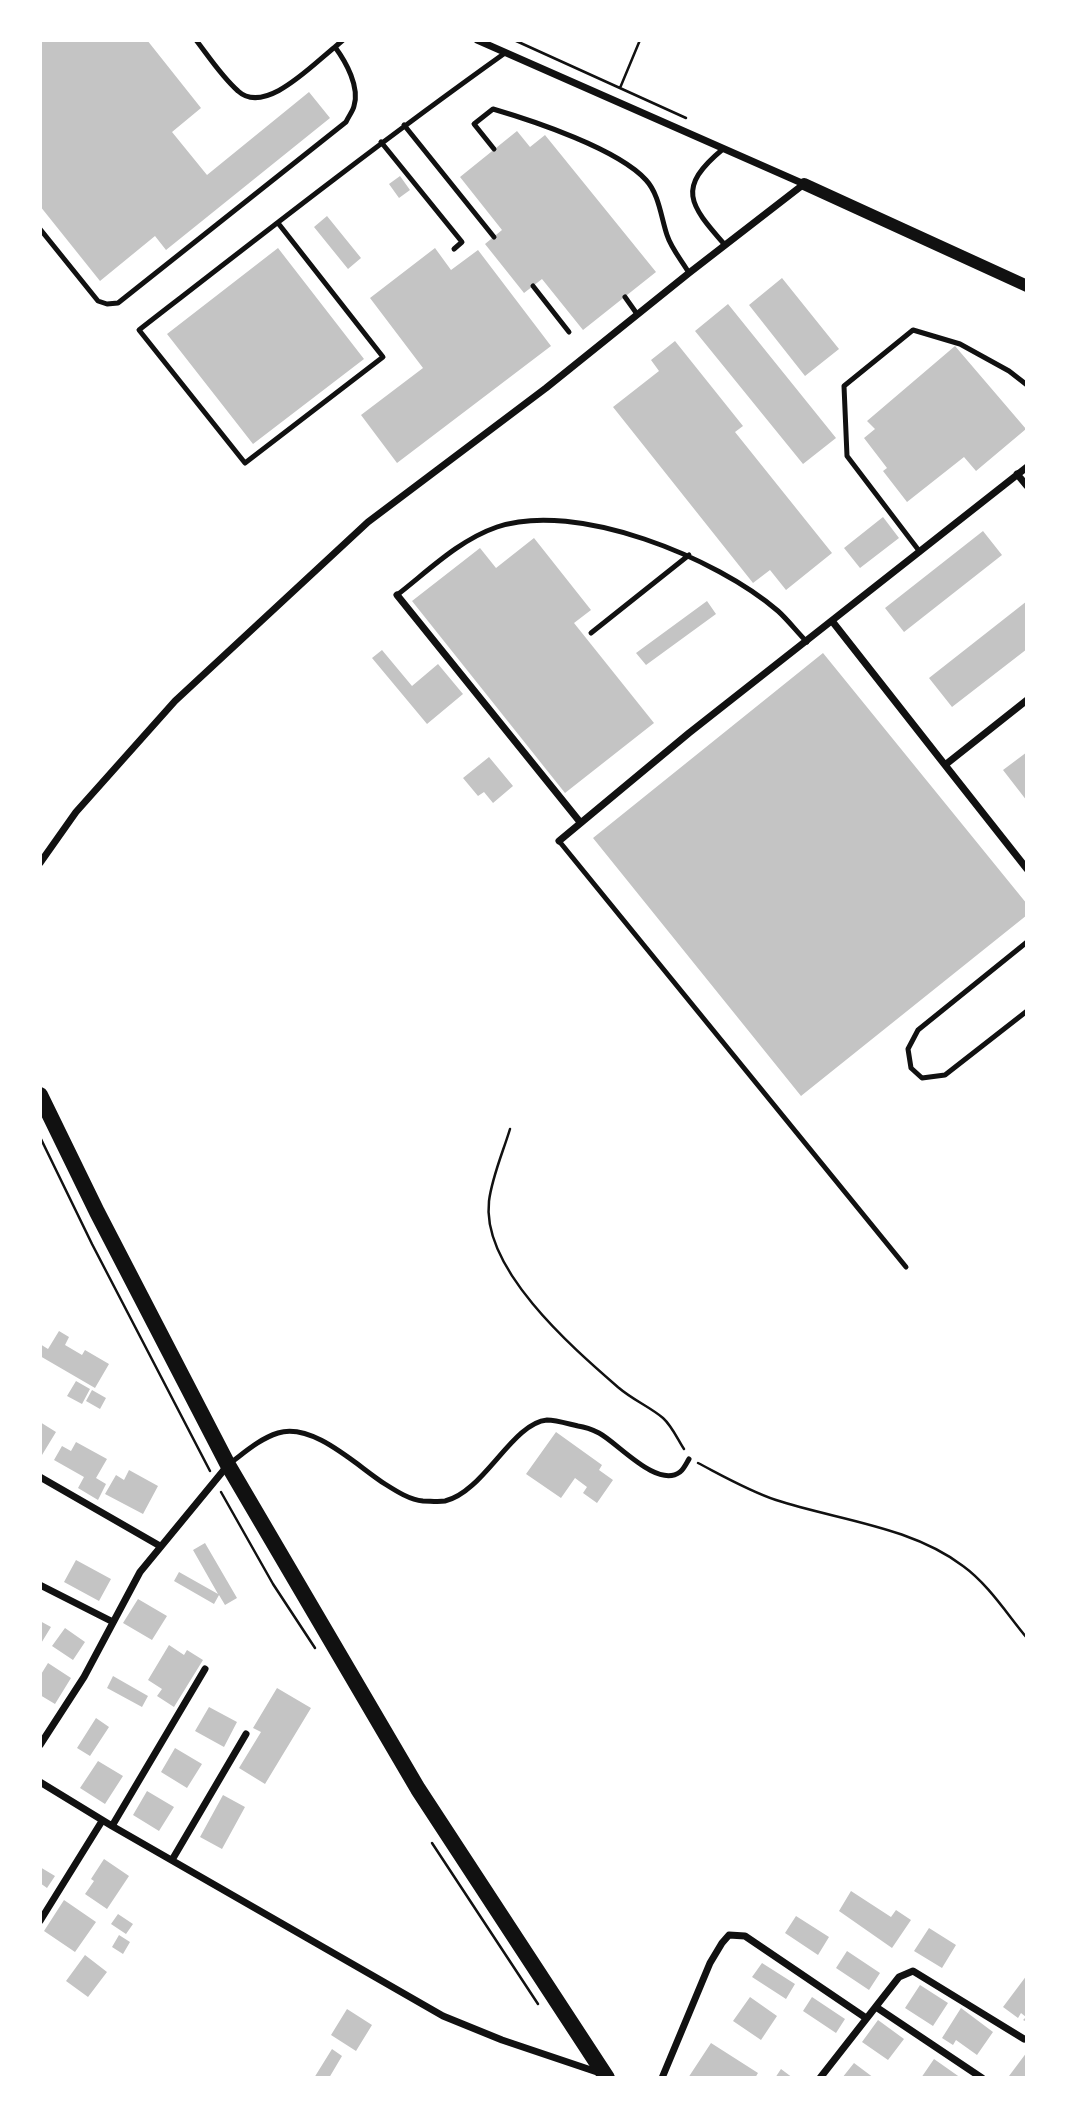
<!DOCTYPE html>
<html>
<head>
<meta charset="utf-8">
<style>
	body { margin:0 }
	#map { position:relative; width:1067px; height:2118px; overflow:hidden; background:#fff; font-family:"PT Sans Narrow",sans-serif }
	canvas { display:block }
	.frame { position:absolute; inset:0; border:42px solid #fff; pointer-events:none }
</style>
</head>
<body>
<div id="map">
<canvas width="1067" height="2118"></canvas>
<div class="frame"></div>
</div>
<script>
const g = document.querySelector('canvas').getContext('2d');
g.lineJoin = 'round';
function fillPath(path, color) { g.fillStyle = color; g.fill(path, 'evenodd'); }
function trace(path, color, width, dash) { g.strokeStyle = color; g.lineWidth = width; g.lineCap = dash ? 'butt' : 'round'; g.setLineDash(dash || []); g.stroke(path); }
const building = new Path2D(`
	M40 40H147L201 108 172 132 207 175 309 92 330 118 166 250 155 236 100 281 40 206Z
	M517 131 530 147 545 135 656 272 583 330 542 279 524 293 485 244 502 230 460 177Z
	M400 176 410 190 399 198 389 184Z
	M327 216 361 258 348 269 314 227Z
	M278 248 364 359 253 444 167 334Z
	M435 248 451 270 478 250 551 346 397 463 361 415 423 368 370 298Z
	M782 278 839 349 805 376 749 305Z
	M728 304 836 438 803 464 695 331Z
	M675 341 743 426 735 432 832 553 786 590 770 570 753 583 613 407 659 371 651 360Z
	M955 346 1026 429 976 471 964 457 907 502 883 471 887 468 864 438 875 429 867 421Z
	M883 517 899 538 860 568 844 548Z
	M983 531 1002 555 904 632 885 608Z
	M534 538 591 610 574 623 654 723 565 793 412 601 480 548 496 568Z
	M707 601 716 614 646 665 636 653Z
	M1027 601V649L952 707 929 678Z
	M382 650 412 686 438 664 463 694 427 724 372 658Z
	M823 653 1027 904V915L801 1096 593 838Z
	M1027 752V801L1003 770Z
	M489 757 513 786 493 803 484 792 478 796 463 778Z
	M59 1331 69 1337 65 1345 82 1355 85 1350 109 1364 95 1388 40 1356V1344L48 1349Z
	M76 1381 90 1389 82 1404 67 1396Z
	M92 1390 106 1398 100 1409 86 1401Z
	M40 1422 56 1432 42 1455 40 1454Z
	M556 1432 602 1465 599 1470 613 1480 597 1503 583 1493 587 1487 575 1478 561 1498 526 1474Z
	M76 1442 107 1459 96 1478 106 1484 98 1500 78 1488 84 1477 54 1460 62 1446 71 1451Z
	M129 1470 158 1486 143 1514 105 1494 116 1475 124 1480Z
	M205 1543 237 1598 225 1605 219 1595 214 1604 174 1581 179 1572 218 1594 193 1550Z
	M76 1560 111 1579 99 1601 64 1582Z
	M138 1599 167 1616 152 1640 123 1623Z
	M40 1621 51 1627 40 1645Z
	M65 1628 85 1642 73 1660 52 1646Z
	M169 1645 184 1655 187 1650 203 1660 174 1707 157 1696 162 1689 148 1680Z
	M48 1663 71 1678 55 1704 40 1695V1676Z
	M113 1676 148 1696 142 1707 107 1688Z
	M277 1688 311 1708 265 1784 239 1768 261 1732 253 1728Z
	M209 1707 237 1722 224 1747 195 1731Z
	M96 1718 109 1727 90 1756 77 1748Z
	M175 1748 202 1764 187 1788 161 1772Z
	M98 1761 123 1776 105 1804 80 1788Z
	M147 1791 174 1807 159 1831 133 1815Z
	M223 1795 245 1807 222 1849 200 1837Z
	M104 1859 129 1876 107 1909 85 1894 94 1881 91 1879Z
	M40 1867 55 1876 47 1888 40 1883Z
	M851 1891 891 1917 896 1910 911 1920 892 1948 839 1911Z
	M64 1900 96 1922 75 1952 44 1931Z
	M118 1914 133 1924 126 1934 111 1924Z
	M796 1916 829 1937 818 1955 785 1933Z
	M929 1928 956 1945 942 1968 914 1951Z
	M119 1935 130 1942 123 1954 112 1947Z
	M847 1951 880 1973 869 1990 836 1968Z
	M85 1955 107 1972 88 1997 66 1981Z
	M762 1963 795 1984 786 1999 752 1977Z
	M1027 1975V2022L1023 2020 1026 2017 1021 2013 1018 2018 1003 2007Z
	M920 1985 948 2003 933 2026 905 2008Z
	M750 1997 777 2016 761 2040 733 2021Z
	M812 1997 845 2019 836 2033 803 2011Z
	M961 2008 993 2032 977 2055 956 2040 953 2045 942 2038Z
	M347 2009 372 2025 356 2051 331 2035Z
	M878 2020 904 2039 888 2060 862 2042Z
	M711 2043 758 2073 755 2078H688Z
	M332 2049 342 2056 329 2078H314Z
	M1027 2052V2078H1012L1009 2076Z
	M934 2059 961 2078H921Z
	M854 2063 874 2078H842Z
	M781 2069 793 2078H775Z`);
const path = new Path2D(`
	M514 40 686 118
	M620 88 640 40
	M510 1129C503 1152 492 1177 489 1201 481 1269 573 1348 619 1388 633 1400 650 1407 663 1418 672 1426 678 1440 684 1449
	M40 1137 92 1244 210 1471
	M698 1463C723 1476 749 1491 776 1500 837 1520 910 1526 963 1566 988 1584 1007 1614 1027 1638
	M221 1492 273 1584 315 1648
	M432 1843 538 2004`);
const service = new Path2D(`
	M196 40C209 57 222 77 238 91 265 116 313 64 335 47
	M404 125 494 237
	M381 142 462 242 454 249
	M494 149 474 124 493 109C534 121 618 149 646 180 659 194 661 217 667 235 671 248 682 261 689 273
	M723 149C676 188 689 204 725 245
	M278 223 383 357 245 463 139 330C260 236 380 142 505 53
	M40 229 98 301 107 304 118 303 346 122C348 117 353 111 354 106 360 87 346 62 335 47L343 40
	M533 286 569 332
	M625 297 637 314
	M920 552 847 456 844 386 913 330 960 344 1009 371 1027 385
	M397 595C428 571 459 540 497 527 576 500 717 558 778 611 788 620 797 632 807 642
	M591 633 689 555
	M559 841 906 1267
	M1027 942 918 1030 908 1049 911 1068 922 1078 945 1075 1027 1011
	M229 1464C244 1453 259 1439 278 1433 313 1422 357 1466 385 1484 396 1491 410 1500 423 1501 430 1501 438 1502 445 1501 484 1492 512 1423 547 1420 556 1420 569 1424 578 1426 585 1427 593 1430 599 1433 618 1443 657 1489 680 1472 684 1469 687 1462 689 1459`);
const minor = new Path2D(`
	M1017 474 1027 486
	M397 595 580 822
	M832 621 945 765 1027 700
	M945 765 1027 869
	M559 841 689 733 1027 467
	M40 863 76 812 175 701 368 522 546 388 689 273 804 184 477 40
	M40 1477 160 1546
	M40 1585 113 1622
	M40 1745 84 1677 140 1572 228 1465
	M40 1782 112 1826 443 2016 502 2040 600 2073
	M112 1826 205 1669
	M172 1860 246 1734
	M40 1921 102 1821
	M876 2007 982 2078
	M662 2078 710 1963 722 1943 729 1935 745 1936 866 2018
	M820 2078 899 1977 913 1971 1024 2039`);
const tertiary = new Path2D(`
	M804 184 1027 286`);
const primary = new Path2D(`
	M40 1095 97 1212 228 1465 418 1789 607 2078`);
fillPath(building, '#c4c4c4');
trace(path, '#111', 2.5);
trace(service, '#111', 5);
trace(minor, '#111', 7);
trace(tertiary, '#111', 12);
trace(primary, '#111', 16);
</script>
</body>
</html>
